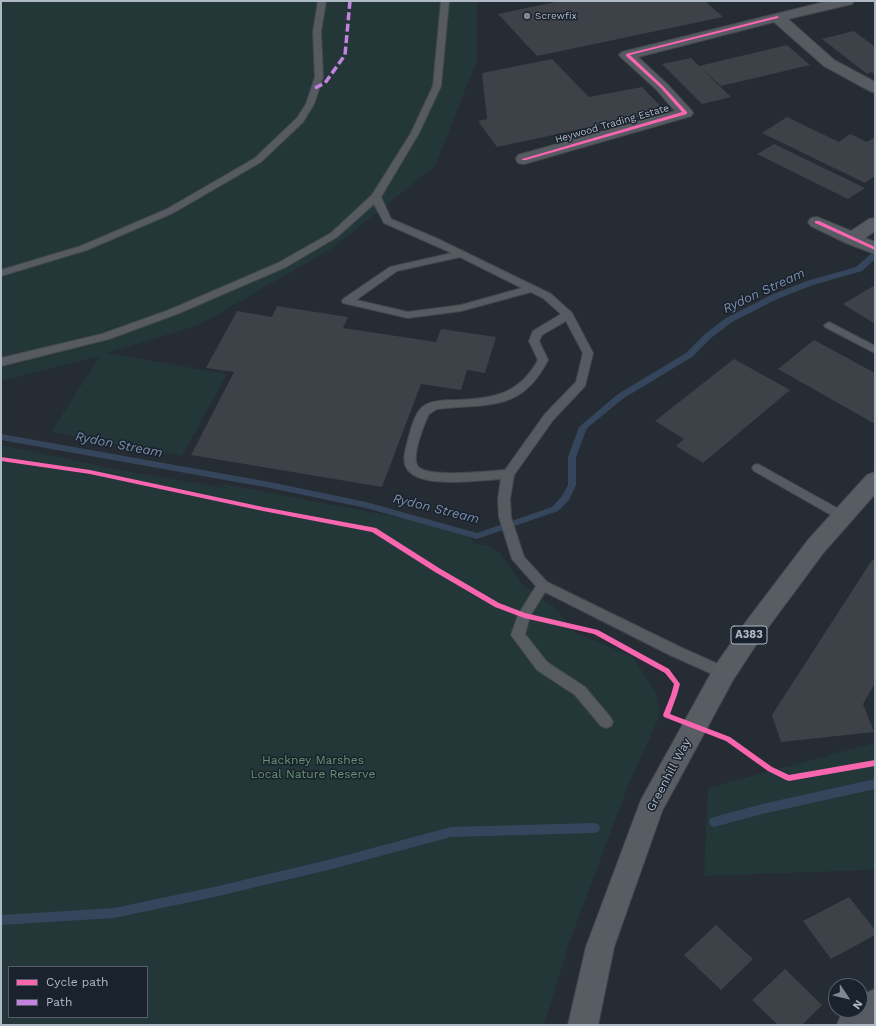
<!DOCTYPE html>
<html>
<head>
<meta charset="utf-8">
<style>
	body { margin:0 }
	#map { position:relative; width:876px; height:1026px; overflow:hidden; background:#262c33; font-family:"Work Sans",sans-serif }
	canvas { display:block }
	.frame { position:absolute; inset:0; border:2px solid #afb8c5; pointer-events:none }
	.legend { position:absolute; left:8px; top:966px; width:140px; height:52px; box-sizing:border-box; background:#1a222d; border:1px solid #565e6a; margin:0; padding:5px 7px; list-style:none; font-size:12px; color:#afb8c5 }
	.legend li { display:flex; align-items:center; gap:8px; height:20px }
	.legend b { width:20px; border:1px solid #565e6a }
	.north { position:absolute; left:828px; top:978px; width:40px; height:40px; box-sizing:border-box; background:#1a222d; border:1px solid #565e6a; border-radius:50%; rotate:125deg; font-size:11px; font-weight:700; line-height:16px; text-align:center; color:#afb8c5 }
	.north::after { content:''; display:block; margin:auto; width:14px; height:18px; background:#7f8792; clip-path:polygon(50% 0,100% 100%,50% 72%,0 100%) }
</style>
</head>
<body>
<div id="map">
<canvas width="876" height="1026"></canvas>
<div class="frame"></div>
<ul class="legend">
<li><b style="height:5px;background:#f766af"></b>Cycle path</li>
<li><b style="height:5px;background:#c483df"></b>Path</li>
</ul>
<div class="north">N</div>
</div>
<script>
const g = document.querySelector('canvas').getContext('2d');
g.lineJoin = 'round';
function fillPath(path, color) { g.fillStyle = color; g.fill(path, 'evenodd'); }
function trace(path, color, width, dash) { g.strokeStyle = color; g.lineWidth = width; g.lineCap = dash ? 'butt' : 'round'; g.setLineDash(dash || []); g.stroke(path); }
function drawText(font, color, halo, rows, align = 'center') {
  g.font = font + ' "Work Sans",sans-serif'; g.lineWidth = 3; g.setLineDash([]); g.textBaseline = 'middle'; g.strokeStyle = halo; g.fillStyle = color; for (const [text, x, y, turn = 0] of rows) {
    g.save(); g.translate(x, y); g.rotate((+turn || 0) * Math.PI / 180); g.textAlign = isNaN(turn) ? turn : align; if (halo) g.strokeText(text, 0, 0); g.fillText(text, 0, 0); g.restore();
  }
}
const green = new Path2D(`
	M1 1H477V60L435 166 331 249 199 325 107 353 227 374 182 456 51 432 100 356 1 381Z
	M1 445 130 472 225 488 223 484 469 531 473 543 491 547 500 553 522 584 556 609 576 633 633 657 656 693 660 715 630 781 570 940 544 1025H1ZM9 967H147V1017H9Z
	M875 743V868L870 870 704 876 708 788Z`);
const stream = new Path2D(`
	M872 253H875V259L862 271 813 285 777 299 732 322 711 338 692 357 624 398 587 428 576 457V485L569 500 558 511 477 539 366 508 270 488 1 440V434L270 482 366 502 477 533 552 507 562 496 568 485V457L579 427 618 394 686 353 705 334 726 318 771 295 807 281 856 267Z
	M875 779V789L762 814 714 827 710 825 709 822 710 819 714 817 762 804Z
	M595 823 599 825 600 828 599 831 595 833 451 837 332 869 214 897 114 918 1 925V915L114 908 214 887 332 859 451 827Z`);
const building = new Path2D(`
	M560 1H705L723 17 537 56 498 14Z
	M854 31 875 47V75L871 72 867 74 822 39Z
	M787 45 810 65 721 86 700 67 731 97 702 104 662 64 691 58 699 66Z
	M552 59 589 97 642 87 665 111 497 147 478 121 487 119 482 73Z
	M787 117 839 142 850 134 867 142 875 137V176L865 183 762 133Z
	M774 144 865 188 848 199 757 154Z
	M875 285V324L843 304Z
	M277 306 348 317 343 328 436 342 441 329 496 337 485 373 467 370 461 390 421 384 382 487 191 455 234 372 206 368 237 311 272 317Z
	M814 340 875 373V424L778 369Z
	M734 359 790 390 703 463 676 446 684 439 655 421Z
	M872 560 875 561V683L863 704 874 732 781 742 772 715Z
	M849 897 875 930V935L831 959 803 921Z
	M716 925 753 959 721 990 684 955Z
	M785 969 822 1005 802 1025H778L752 1000Z`);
const lane = new Path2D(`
	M318 1H326L321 32 323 77 314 104 303 122 261 162 173 213 87 250 1 276V270L81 246 167 209 255 158 297 118 306 104 315 77 313 32Z
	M441 1H449L441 86 419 133 381 197 391 219 436 238 551 294 572 313 593 353 585 386 553 420 514 475 510 499 511 517 524 557 547 582 680 647 729 669 731 673 729 677 724 678 719 677 670 655 545 592 530 616 525 634 547 662 585 687 611 718 613 722 611 726 606 728 601 726 575 695 537 670 511 635 518 615 536 586 512 559 499 517 498 499 501 479C479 480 417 490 406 467 402 458 406 448 408 440 411 429 415 411 425 405 434 400 446 400 455 400 492 399 519 395 538 360L529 341 533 331 561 314 543 298 531 292 461 311 408 318 343 303 342 301 343 299 390 267 452 253 384 223 374 204 337 237 286 267 177 314 109 339 1 366V358L102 334 169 310 278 263 331 233 372 195 411 133 433 86ZM460 257 522 288 461 305 408 312 356 300 397 271ZM566 321 583 353 576 382 545 414 505 470C489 471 423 479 417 465 412 454 424 424 429 414L437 409C487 403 521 413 548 360L539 341 542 335Z
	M829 322 875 346V353L825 327 824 325Z
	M758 464 846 513 848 516 846 519 842 520 838 519 754 471 752 468 754 465Z`);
const street = new Path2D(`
	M828 1H854L852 4 788 19 834 60 875 82V93L870 91 824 66 774 22 638 57 667 84 691 110 693 113 691 116 524 164 518 163 516 159 518 155 675 111 657 90 622 58 619 55 622 52Z
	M817 217 851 231 869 219 875 218V231L865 238 875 242V254L846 243 811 226 808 222 811 218Z
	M875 989V1022L872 1025H837L841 1015 846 1010H860V996Z`);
const primary = new Path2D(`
	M875 472V494L824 552 761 637 733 680 662 811 614 947 598 1025H568L586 947 641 800 715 666 745 623 808 540 867 475Z`);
const quiet = new Path2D(`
	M315 88 325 83 345 55 350 1`);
const cycleway = new Path2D(`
	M777 16 779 17 778 18 630 55 663 86 687 112V114L526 160H522V159L682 112 661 88 626 56V54Z
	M815 221H819L875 247V250L815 223Z
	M1 457 90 470 263 507 376 528 439 568 499 603 525 613 598 630 669 669 680 684 677 695 670 714 730 737 772 767 789 775 875 760V766L789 781 786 780 768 771 726 741 664 717 663 715 671 695 674 684 665 673 594 634 524 618 495 607 435 572 372 532 263 511 90 474 1 461Z`);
const markers = [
	[527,16,4,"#7f8792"]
];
const farPoinames = [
	["Screwfix",535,16]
];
const farStreetnames = [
	["Heywood Trading Estate",612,124,-16]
];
const shields = [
	[749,635,36]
];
const shieldNames = [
	["A383",749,635]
];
const parkNames = [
	["Hackney Marshes",313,760],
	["Local Nature Reserve",313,774]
];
const streetNames = [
	["Greenhill Way",669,775,-62]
];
const waterNames = [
	["Rydon Stream",764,291,-25],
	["Rydon Stream",119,445,11],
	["Rydon Stream",436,509,14]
];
fillPath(green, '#233638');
fillPath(stream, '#35465c');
fillPath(building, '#3d4248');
trace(lane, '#44484e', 2);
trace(street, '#44484e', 2);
trace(primary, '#434850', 2);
fillPath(lane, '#565a61');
fillPath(street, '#565a61');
fillPath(primary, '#585d63');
trace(quiet, '#c483df', 3.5, [8, 3.5]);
fillPath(cycleway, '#f766af');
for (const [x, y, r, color] of markers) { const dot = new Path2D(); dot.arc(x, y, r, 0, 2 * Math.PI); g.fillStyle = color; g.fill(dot); trace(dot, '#1a222d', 1.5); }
drawText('10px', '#afb8c5', '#1a222d', farPoinames, 'left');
drawText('10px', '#afb8c5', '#1a222d', farStreetnames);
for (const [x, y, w] of shields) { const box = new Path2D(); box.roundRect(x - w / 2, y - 9, w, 18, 3); g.fillStyle = '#1a222d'; g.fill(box); trace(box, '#afb8c5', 1); }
drawText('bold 11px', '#afb8c5', null, shieldNames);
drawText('12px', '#679471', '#1a222d', parkNames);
drawText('12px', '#afb8c5', '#1a222d', streetNames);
drawText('italic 13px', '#788fac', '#1a222d', waterNames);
</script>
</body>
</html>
